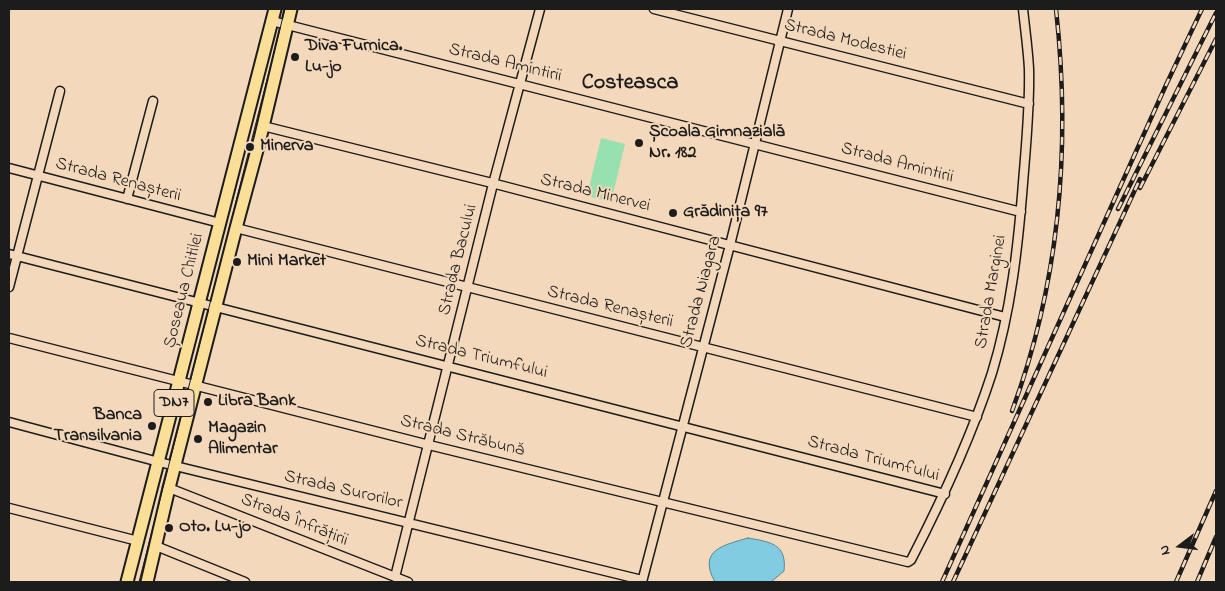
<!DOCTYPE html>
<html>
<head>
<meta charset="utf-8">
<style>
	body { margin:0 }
	#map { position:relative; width:1225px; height:591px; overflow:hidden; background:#f4d8bb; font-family:"Indie Flower",sans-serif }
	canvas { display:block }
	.frame { position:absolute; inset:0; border:10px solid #1c1c1c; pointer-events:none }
	.north { position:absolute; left:1155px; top:521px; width:50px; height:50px; -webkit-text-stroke:4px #f4d8bb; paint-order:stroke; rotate:255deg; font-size:14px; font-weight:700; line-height:20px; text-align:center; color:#1c1c1c }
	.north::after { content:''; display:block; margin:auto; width:18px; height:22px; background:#1c1c1c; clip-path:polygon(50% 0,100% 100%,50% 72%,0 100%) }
</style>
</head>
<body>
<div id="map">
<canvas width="1225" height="591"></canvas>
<div class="frame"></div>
<div class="north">N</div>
</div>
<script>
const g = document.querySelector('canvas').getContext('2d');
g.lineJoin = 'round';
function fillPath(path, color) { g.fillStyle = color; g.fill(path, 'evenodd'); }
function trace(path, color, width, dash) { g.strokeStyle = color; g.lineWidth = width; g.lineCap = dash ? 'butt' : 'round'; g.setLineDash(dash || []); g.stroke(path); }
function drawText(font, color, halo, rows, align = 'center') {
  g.font = font + ' "Indie Flower",sans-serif'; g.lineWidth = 4; g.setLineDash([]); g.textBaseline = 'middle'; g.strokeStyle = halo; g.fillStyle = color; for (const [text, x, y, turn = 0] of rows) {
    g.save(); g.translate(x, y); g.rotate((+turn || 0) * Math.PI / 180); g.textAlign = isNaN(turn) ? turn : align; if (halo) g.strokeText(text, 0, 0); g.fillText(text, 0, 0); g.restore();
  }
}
const green = new Path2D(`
	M601 138 625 144 611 202 587 196Z`);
const water = new Path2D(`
	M748 538C771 542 787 544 784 571L771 582H715C697 550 724 545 748 538Z`);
const street = new Path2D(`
	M654 9 1029 104
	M272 21 1021 212
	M263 126 488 182 1005 317
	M9 168 220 223
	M127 199 153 101
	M236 228 977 417
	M9 254 945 494
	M9 287 60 91
	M9 338 429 445 908 562 911 560C942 500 971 438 992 373 1011 311 1018 247 1023 183 1026 145 1030 107 1029 69 1028 49 1025 29 1023 9
	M9 422 159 462 642 580
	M169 488 408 582
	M9 508 138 541
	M156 546 245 582
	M395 577 493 184 540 9
	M642 582 730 245 788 9`);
const primary = new Path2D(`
	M127 582 275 9
	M147 582 169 488 236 228 260 139 291 9`);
const tram = new Path2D(`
	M139 582 285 9`);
const rail = new Path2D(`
	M1140 188 1216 39
	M1118 209 1216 13
	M1012 411C1060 282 1071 145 1056 9
	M942 582 1166 85 1202 9
	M953 582 1140 179
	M1176 582 1216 491
	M1197 582 1216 537`);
const markers = [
	[295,57,5,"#1c1c1c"],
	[639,143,5,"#1c1c1c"],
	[250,147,5,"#1c1c1c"],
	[673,213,5,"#1c1c1c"],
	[237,262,5,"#1c1c1c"],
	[208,402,5,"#1c1c1c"],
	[152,426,5,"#1c1c1c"],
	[198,439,5,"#1c1c1c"],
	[169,528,5,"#1c1c1c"]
];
const shields = [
	[174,403,40]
];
const shieldNames = [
	["DN7",174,403]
];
const streetNames = [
	["Strada Modestiei",845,41,14],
	["Strada Amintirii",505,64,14],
	["Strada Amintirii",897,164,15],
	["Strada Renașterii",118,181,15],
	["Strada Minervei",595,194,14],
	["Strada Bacului",459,260,-76],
	["Șoseaua Chitilei",185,291,-76],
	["Strada Niagara",702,292,-75],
	["Strada Marginei",992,292,-80],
	["Strada Renașterii",610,308,14],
	["Strada Triumfului",481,358,14],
	["Strada Străbună",462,437,14],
	["Strada Triumfului",873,460,15],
	["Strada Surorilor",343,491,13],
	["Strada Înfrățirii",294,521,22]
];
const poiNames = [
	["Diva Furnica.",305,47],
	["Lu-jo",305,68],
	["Școala Gimnazială",649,133],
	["Nr. 182",649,154],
	["Minerva",260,147],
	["Grădinița 97",683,213],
	["Mini Market",247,262],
	["Libra Bank",218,402],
	["Banca",142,416,"right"],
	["Transilvania",142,437,"right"],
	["Magazin",208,429],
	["Alimentar",208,450],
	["Oto. Lu-jo",179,528]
];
const districtNames = [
	["Costeasca",630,84]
];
fillPath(green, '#97e0af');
fillPath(water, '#81cce1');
trace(water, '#598692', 1);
trace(street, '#1c1c1c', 11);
trace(primary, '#1c1c1c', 15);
trace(street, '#f4d8bb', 8);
trace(primary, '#fbdf96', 11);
trace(tram, '#1c1c1c', 1);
trace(rail, '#1c1c1c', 4.5);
trace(rail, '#f4d8bb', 2.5, [8]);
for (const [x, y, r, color] of markers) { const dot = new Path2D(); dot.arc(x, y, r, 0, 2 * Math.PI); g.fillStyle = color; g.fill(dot); trace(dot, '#f4d8bb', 2); }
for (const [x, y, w] of shields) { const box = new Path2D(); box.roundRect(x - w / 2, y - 13.5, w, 27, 4); g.fillStyle = '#f4d8bb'; g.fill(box); trace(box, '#1c1c1c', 1); }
drawText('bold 16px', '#1c1c1c', null, shieldNames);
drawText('18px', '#1c1c1c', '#f4d8bb', streetNames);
drawText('bold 18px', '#1c1c1c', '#f4d8bb', poiNames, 'left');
drawText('bold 22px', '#1c1c1c', '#f4d8bb', districtNames);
</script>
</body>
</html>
